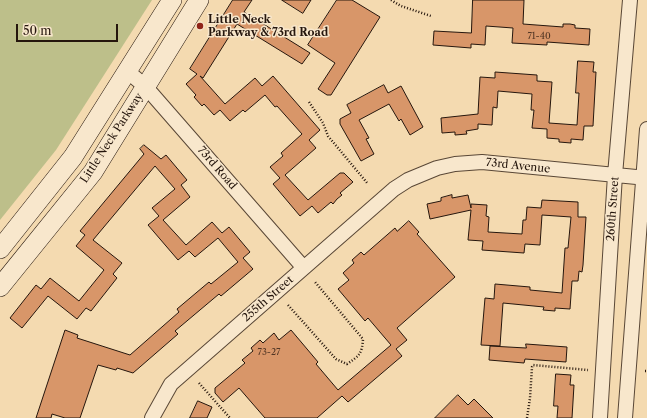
<!DOCTYPE html>
<html>
<head>
<meta charset="utf-8">
<style>
	body { margin:0 }
	#map { position:relative; width:647px; height:418px; overflow:hidden; background:#f4dab0; font-family:"Libre Caslon Text",serif }
	canvas { display:block }
	.scale { position:absolute; left:16px; top:24px; width:102px; height:18px; box-sizing:border-box; border:2px solid #25160d; border-top:0; padding-left:5px; font-size:12px; line-height:14px; white-space:nowrap; color:#25160d; -webkit-text-stroke:3px #f8e7cc; paint-order:stroke }
</style>
</head>
<body>
<div id="map">
<canvas width="647" height="418"></canvas>
<div class="scale">50 m</div>
</div>
<script>
const g = document.querySelector('canvas').getContext('2d');
g.lineJoin = 'round';
function fillPath(path, color) { g.fillStyle = color; g.fill(path, 'evenodd'); }
function trace(path, color, width, dash) { g.strokeStyle = color; g.lineWidth = width; g.lineCap = dash ? 'butt' : 'round'; g.setLineDash(dash || []); g.stroke(path); }
function drawText(font, color, halo, rows, align = 'center') {
  g.font = font + ' "Libre Caslon Text",serif'; g.lineWidth = 3; g.setLineDash([]); g.textBaseline = 'middle'; g.strokeStyle = halo; g.fillStyle = color; for (const [text, x, y, turn = 0] of rows) {
    g.save(); g.translate(x, y); g.rotate((+turn || 0) * Math.PI / 180); g.textAlign = isNaN(turn) ? turn : align; if (halo) g.strokeText(text, 0, 0); g.fillText(text, 0, 0); g.restore();
  }
}
const green = new Path2D(`
	M0 0H152L56 150 0 220Z`);
const building = new Path2D(`
	M233 0H252L244 12 310 53 302 64 237 24 203 78 200 76 225 104 255 78 262 86 273 76 320 130 309 140 316 148 285 175 308 200 340 173H344L353 182 340 193 342 195 337 199 333 204 331 202 318 213 312 206 300 216 273 184 280 178 270 167 283 156 281 153 302 134 277 106 275 107 265 95 245 112 243 110 230 121 220 110 214 115 204 104 202 106 194 97 196 95 186 84 197 74 190 69Z
	M282 0H311L303 13Z
	M337 0H352L380 17 331 95H327L318 89 335 63 308 45Z
	M473 0H524L523 24 563 27V24H570L575 25V28L590 29 589 45 547 42V45L512 43 513 28 486 26 485 45 471 44V48L433 45 434 31 471 33Z
	M578 61 594 62 593 72H596L593 126H584L583 140 571 139V143L559 142V139L547 138V129L532 128 534 110H531L532 94 498 91 497 108 493 107 492 125 478 124V129L466 131 467 134 455 135V132L442 133 441 118 478 114 480 77 495 78V72L537 75V81L552 82 549 123 577 125 579 93H576Z
	M384 85 388 93 401 86 423 127 410 135 401 119 399 121 389 104 359 120 369 138 366 139 374 154 361 161 340 124V119L351 113 347 105Z
	M144 145 161 159 166 155 187 180 181 185 190 197 163 220 175 233 186 245 212 222 222 233 229 227 250 252 243 258 253 269 221 296 219 294 175 331 178 334 133 373 117 368 116 370 98 365 80 418H65L52 414 51 418H36L65 330 78 335 77 338 130 355 179 312 177 309 209 282 211 284 238 262 218 238 195 257 189 251 178 260 148 225 159 216 152 208 175 189 155 166 93 240 122 263 113 274 117 278 91 311 86 308 77 319 48 296 22 328 10 318 36 285 41 289 50 278 79 301 104 270 76 246 85 235 80 231 144 154 140 149Z
	M452 195V198L468 195 471 208V204L487 205 486 216 489 217 488 232 522 234 523 220H526L527 207 541 208 542 200 578 202V217H586L583 265 582 272 579 271 578 281H572L570 309 555 308V311L543 310 544 307 503 303 500 346 481 345 485 298 494 299 495 284 530 287V290L562 293 565 248H568L571 217 542 215 540 245 525 244 524 253 482 250 483 241 468 240 471 210 430 219 427 204 441 201V198Z
	M409 221 419 232 417 234 455 277 397 328 407 340 396 349 402 356 348 402 342 396 317 418H265L239 388 223 402 215 393V388L245 363 242 360 253 351 251 348 260 340 263 343 274 333 279 340 291 330 318 362 316 364 338 390 391 345 368 318 365 321 338 289 349 280 343 273 354 263 352 260 361 252 364 255 395 228 397 231Z
	M526 344 567 347 566 362 525 359 524 363 489 360 490 346 526 348Z
	M556 374 571 375 570 385H574L572 418H557L558 406H554Z
	M458 395 468 405 474 399 493 418H435Z
	M198 401 212 407 207 418H190Z`);
const path = new Path2D(`
	M391 0 401 6 431 16
	M309 102 323 123 328 136 368 184
	M288 305 336 359 347 364C359 356 362 354 363 339L315 282
	M645 371H647
	M199 383 230 418
	M527 418 530 398 532 367 533 365 588 370`);
const street = new Path2D(`
	M127 71 145 86 303 267
	M152 418 171 384 394 189 408 180 437 168 455 164 482 162 647 178
	M600 418 615 175 630 0
	M625 418 647 129`);
const secondary = new Path2D(`
	M0 249 73 157 172 0
	M0 287 93 172 199 0`);
const markers = [
	[200,26,4,"#8f2418"]
];
const numberNames = [
	["71-40",539,36],
	["73-27",269,352]
];
const poiNames = [
	["Little Neck",208,20],
	["Parkway & 73rd Road",208,33]
];
const streetNames = [
	["Little Neck Parkway",112,138,-57],
	["73rd Avenue",518,166,6],
	["73rd Road",217,168,49],
	["260th Street",613,209,-86],
	["255th Street",268,299,-41]
];
fillPath(green, '#bdbf8a');
fillPath(building, '#d89669');
trace(building, '#25160d', 1);
trace(street, '#594736', 16);
trace(secondary, '#25160d', 20);
trace(path, '#25160d', 2.5, [1, 2]);
trace(street, '#f8e7cc', 14);
trace(secondary, '#f8e7cc', 19);
for (const [x, y, r, color] of markers) { const dot = new Path2D(); dot.arc(x, y, r, 0, 2 * Math.PI); g.fillStyle = color; g.fill(dot); trace(dot, '#f8e7cc', 1.5); }
drawText('9px', '#523624', null, numberNames);
drawText('bold 11px', '#25160d', '#f8e7cc', poiNames, 'left');
drawText('11px', '#25160d', '#f8e7cc', streetNames);
</script>
</body>
</html>
